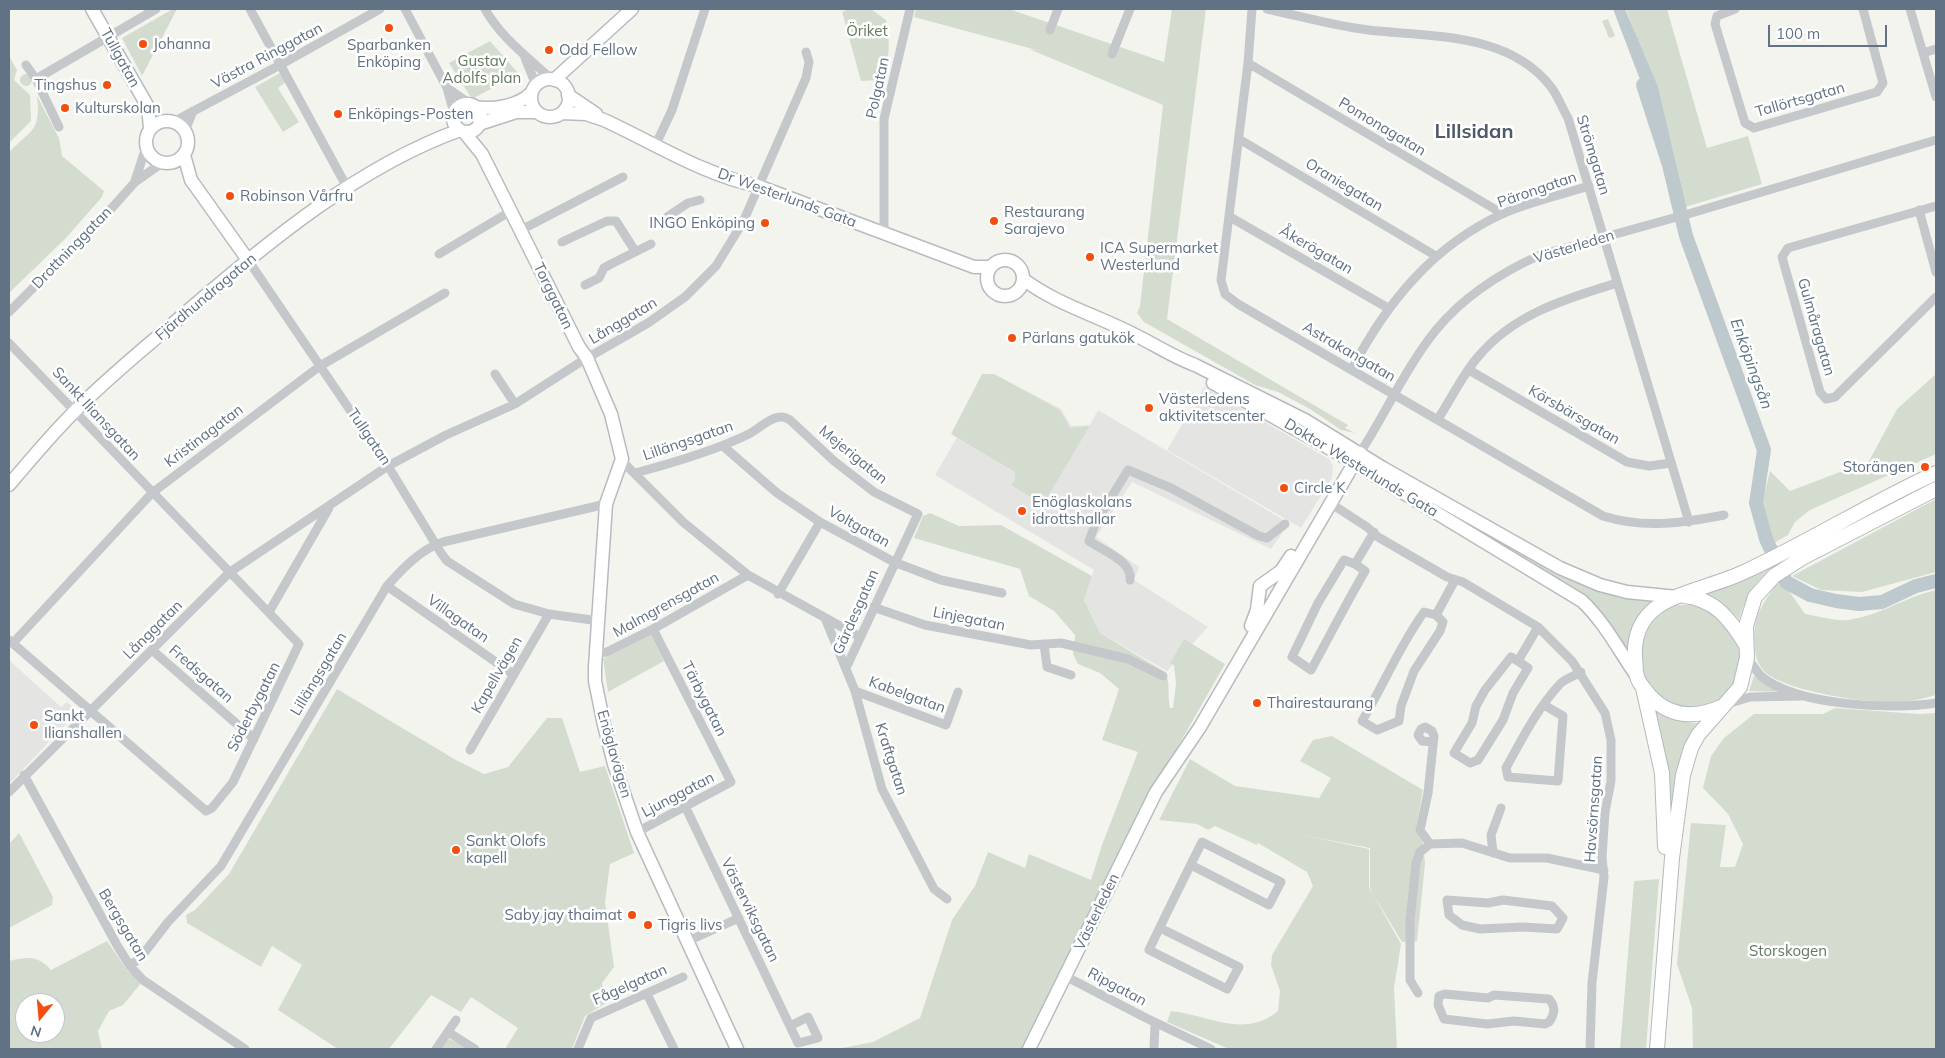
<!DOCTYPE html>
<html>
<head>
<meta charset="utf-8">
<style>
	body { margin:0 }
	#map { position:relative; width:1945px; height:1058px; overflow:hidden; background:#f4f4ef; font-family:Mulish,sans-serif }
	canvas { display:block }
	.frame { position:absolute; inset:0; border:10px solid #607283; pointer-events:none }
	.north { position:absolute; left:15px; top:993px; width:50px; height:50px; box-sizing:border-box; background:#fff; border:1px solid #bfc7cd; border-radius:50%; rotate:197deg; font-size:14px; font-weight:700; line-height:20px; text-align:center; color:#607283 }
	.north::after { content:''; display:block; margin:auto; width:18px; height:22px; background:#f44e0f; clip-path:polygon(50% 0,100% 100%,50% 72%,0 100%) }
	.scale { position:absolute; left:1768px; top:25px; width:119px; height:22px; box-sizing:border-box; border:2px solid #607283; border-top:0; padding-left:6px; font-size:15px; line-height:18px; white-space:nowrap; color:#607283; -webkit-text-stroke:4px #fff; paint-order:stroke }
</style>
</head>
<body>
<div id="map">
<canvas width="1945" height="1058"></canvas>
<div class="frame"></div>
<div class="north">N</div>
<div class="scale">100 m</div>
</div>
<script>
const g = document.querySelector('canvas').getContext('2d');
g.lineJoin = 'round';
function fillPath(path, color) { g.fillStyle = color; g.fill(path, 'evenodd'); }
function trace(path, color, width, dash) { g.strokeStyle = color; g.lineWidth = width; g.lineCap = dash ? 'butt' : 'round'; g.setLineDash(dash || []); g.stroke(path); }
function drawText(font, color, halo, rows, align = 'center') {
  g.font = font + ' Mulish,sans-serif'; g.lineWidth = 5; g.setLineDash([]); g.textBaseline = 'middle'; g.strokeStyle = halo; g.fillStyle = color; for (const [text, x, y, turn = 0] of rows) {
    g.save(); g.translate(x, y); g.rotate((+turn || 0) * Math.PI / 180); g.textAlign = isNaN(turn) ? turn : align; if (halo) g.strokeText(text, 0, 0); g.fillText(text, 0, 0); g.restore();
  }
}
const built = new Path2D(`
	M994 374 1061 409 1071 426 1090 425 1098 410 1289 523 1271 549 1132 482 1096 537 1139 567 1134 580 1208 627 1167 671 1100 633 1084 600 1094 570 935 475Z
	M1204 387 1329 459 1333 466 1332 478 1301 528 1167 450Z
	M9 660 61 707 67 702 72 706 74 713 71 719 9 784Z`);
const green = new Path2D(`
	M173 9H177L142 76 122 38Z
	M848 9H871L886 20C890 42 891 61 880 80L861 81 842 12Z
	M916 9H1009L1164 62 1172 9H1206L1167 319 1348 425 1345 428 1355 433 1341 430 1310 409 1278 392 1255 385 1144 322 1137 313 1140 306 1163 105 1029 49 1040 51 914 17Z
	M1626 9H1667L1707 148 1748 136 1762 184 1685 207C1668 140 1650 74 1626 9Z
	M1608 19 1615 36 1609 38 1602 21Z
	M490 41 519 74 472 99 449 63Z
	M9 56 17 70 14 80 30 95 31 121 9 143Z
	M280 73 286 82 278 88 299 122 283 132 255 87Z
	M20 80a6 6 0 1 1 12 0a6 6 0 1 1-12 0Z
	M37 96 59 138 62 156 104 191 102 197 66 238 9 293V152C32 129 41 131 37 96Z
	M982 374H994L1060 410 1070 428 1087 426 1089 427 1043 505 1011 485 1015 480V472L951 434Z
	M1936 374V454L1810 510 1795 522 1788 535 1774 543 1762 503 1770 471 1790 491 1869 461 1897 409Z
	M1936 478V483L1772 568C1754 582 1746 598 1739 619L1718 600 1705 593Z
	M1408 490C1441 508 1473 526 1506 545 1556 573 1592 595 1651 601L1635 622 1627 649C1609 621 1595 604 1568 585Z
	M1936 499V572L1862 592 1821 590 1792 576Z
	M930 513 959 526 1001 525 1092 576 1084 600 1100 633 1165 672C1171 684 1167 695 1170 708H1173L1176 684 1174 665 1170 663 1184 639 1225 664 1177 748 1175 756 1028 1045 1022 1049H837L873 1042 920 1018 952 920 975 886 988 852 1025 868 1029 854 1091 880 1102 845 1138 752 1102 740 1119 689 1100 673 1078 664 1073 654 1075 635 1054 611 1029 596 1020 569 914 538 923 516Z
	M1777 583 1789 591 1805 614C1818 616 1834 621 1848 620 1879 616 1905 597 1936 590V695C1925 698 1914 701 1902 702 1875 705 1780 691 1763 670 1757 663 1755 654 1755 645 1752 617 1762 605 1777 583Z
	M1675 605C1685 605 1696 604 1706 608 1710 610 1714 615 1717 618 1734 633 1744 646 1738 670 1722 736 1631 708 1642 648 1646 626 1657 615 1675 605Z
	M651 635 664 661 608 692 603 659Z
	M1754 676 1787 692 1749 691Z
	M337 689 456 760 484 774 508 767 547 718H562L580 772 605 766 634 853 610 864 605 902 614 967 602 983 606 1003 585 1016 572 1049H505L518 1028 471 997 461 1012 431 995 389 1049H338L278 1010 302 965 272 946 261 967 187 923 186 915 195 910 229 874Z
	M1652 707C1668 717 1681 723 1700 723L1681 759 1672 805 1663 751Z
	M1835 708 1919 714 1936 713V1049H1693L1692 1008 1677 964 1691 823 1726 825 1720 867H1735L1743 844 1728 814 1703 788 1711 756 1724 738 1754 714H1823Z
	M1332 736 1423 790 1416 828 1423 843 1425 864 1417 941 1402 942 1373 894 1370 887V848L1302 835 1369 849V887L1401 944 1394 988 1397 1049H1229L1167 1022 1171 1011C1209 1015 1244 1039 1278 1011L1280 991 1271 965 1272 955 1313 886 1307 872 1258 843 1257 845 1215 826 1208 830 1197 824 1159 820 1190 759 1235 786 1319 798 1331 778 1300 761 1313 740Z
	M19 833 53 897 52 905 9 928V844Z
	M1659 879 1646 1049H1620L1634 881Z
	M107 941 127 970 142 982 123 1005 109 1011 98 1031 102 1049H9V961C28 957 37 955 51 970ZM25 1003H55V1033H25Z
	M447 1038 470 1049H439Z`);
const water = new Path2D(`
	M1613 9H1625L1658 87 1685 203 1677 206 1662 137Z
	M468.5 69a5.5 5.5 0 1 1 11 0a5.5 5.5 0 1 1-11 0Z`);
const river = new Path2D(`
	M1643 85 1669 165 1686 236 1764 450 1756 503 1766 539 1786 582 1810 595 1836 601 1859 604 1882 602 1916 586 1936 581`);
const street = new Path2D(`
	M250 9 343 180
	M405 9 447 88 454 113
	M485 9C501 38 528 57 551 79
	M1252 9 1248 63 1221 280 1225 294 1238 304 1603 516C1644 529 1683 523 1724 515
	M1267 9C1300 16 1334 26 1368 30 1430 37 1509 32 1551 87 1558 96 1562 108 1568 118L1689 522
	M1735 9 1717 16 1715 24 1745 123 1754 128 1877 92 1883 83 1863 9
	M1910 9 1936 97
	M1050 30 1058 9
	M1923 53 1936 49
	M1112 54 1130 9
	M525 58 534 80V87
	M1248 63 1503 214
	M26 65 36 79 59 127
	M36 79 156 9
	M447 88 472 105
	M173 122 280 65 380 9
	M185 131 193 111
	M1239 139 1436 256
	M656 144 672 110 705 9
	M135 181 146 147
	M1936 206 1788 248 1782 257 1820 392 1826 399 1835 397 1936 297
	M1919 210 1936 272
	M1230 217 1388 308
	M664 219 688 203 700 200
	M521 230 623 177
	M884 233V119L910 9
	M562 242 607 221H616L635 251
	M439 254 511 211
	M248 260 388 466 441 553 447 561 514 604 549 614 599 621
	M585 285 599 278 604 268 611 264 651 244
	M9 312 103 218 135 182 162 163
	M9 343 299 644 233 782 212 808 206 811 9 640
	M1352 369C1387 302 1433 246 1502 214 1529 202 1561 195 1589 186
	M1469 370 1627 462 1649 466 1671 463
	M495 374 515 404
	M1438 419C1451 399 1462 376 1477 358 1513 314 1565 299 1617 283
	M723 446 777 493 820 522 894 562 941 580 1002 593
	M1360 453C1386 413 1406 367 1436 330 1464 296 1500 273 1540 255L1695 212 1936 140
	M622 461 683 522 748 575 860 637
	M635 473C673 463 714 451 749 434 761 428 776 410 790 420L834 461 874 492 918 514 846 668
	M1330 503 1367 527 1378 537 1447 577 1463 582 1538 627 1572 661 1605 713 1611 740V781L1605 812 1602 858 1604 877 1592 983 1590 1049
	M1355 564 1365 571C1346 604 1329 637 1311 670L1292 657 1318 603 1344 560 1355 564 1374 532
	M1130 580C1133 561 1103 551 1089 541L1096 522 1128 470 1171 488 1259 536 1267 538 1285 524
	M387 586 513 674
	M778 594 820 522
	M873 607 925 625 1031 645 1061 643 1128 659 1163 676
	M269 612 329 508
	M1436 615 1443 622 1440 631 1414 671 1401 706 1399 721 1377 730 1362 721C1384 684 1399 647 1424 612L1436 615 1455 580
	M825 618 855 691 882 789 934 889 947 899
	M13 643 152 493 320 366 445 293
	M1044 644 1047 667 1071 675
	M152 650 254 739
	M596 654 607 652 653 629 748 575
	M1747 658C1752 663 1756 671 1761 676 1796 706 1893 710 1936 703
	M1518 661 1528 668 1513 693 1503 720 1478 760 1470 763 1454 753 1472 723 1476 706 1485 690 1511 657 1518 661 1538 627
	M855 691 946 725 958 692
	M1727 704 1750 697 1803 696
	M1544 705 1563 716 1558 781 1508 777 1506 768C1522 739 1538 707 1561 683 1566 678 1575 676 1581 672
	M1432 742 1422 741 1418 735 1421 729 1425 727 1432 731 1434 736 1428 793 1420 830 1430 844 1462 843 1510 858H1547L1604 870
	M470 750 549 614
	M24 775 118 947 130 966 143 980 245 1049
	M9 792 230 572 388 466 446 435 515 404 582 361 648 323 685 297 716 266 743 222 806 78 809 62 806 52
	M685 806 798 1043 818 1038 808 1017 790 1026
	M637 832 731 782 653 629
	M1493 853 1491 835 1501 808
	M1447 900 1488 903 1503 900 1552 906 1563 918 1557 929 1523 927 1480 929 1462 925 1449 915Z
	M1160 928 1239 967 1227 989 1149 950C1166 914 1184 878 1202 842L1281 882 1269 905 1191 865
	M688 941 739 918
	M130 966 141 957 168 922 221 866 387 586C402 569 421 549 443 542L606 504
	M1065 976 1146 1018 1211 1049
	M1418 993 1410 980V921L1416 863 1420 852 1430 844
	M647 994 674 1049
	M1445 994 1488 998 1494 995 1549 999C1556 1007 1555 1014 1549 1022L1545 1024 1514 1021 1487 1024 1444 1019 1438 1005 1439 996Z
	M448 1032 475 1049
	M436 1049 456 1020
	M578 1049 591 1018 683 977
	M1154 1049 1155 1023`);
const secondary = new Path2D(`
	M92 9 148 107 150 128
	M531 98a19 19 0 1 1 38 0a19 19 0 1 1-38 0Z
	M554 80 632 9
	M568 95 596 114
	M453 118a14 14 0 1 1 28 0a14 14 0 1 1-28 0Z
	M475 107C492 110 519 106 531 93
	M562 113 586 114 604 120C654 143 704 175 758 186L974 267H991
	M146 142a21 21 0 1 1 42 0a21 21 0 1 1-42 0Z
	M479 124 516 112H536
	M464 132 482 154 579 347 587 358 611 414 622 459 606 504 595 667V681L604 725 614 764 637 832 737 1049
	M184 155 191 180 248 260
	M987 278a18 18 0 1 1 36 0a18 18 0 1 1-36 0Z
	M1023 279C1056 304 1096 315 1133 334 1154 344 1173 357 1195 365L1305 420 1383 468 1560 568 1600 585 1627 592 1677 597
	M1213 383 1336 452 1582 601C1605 623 1618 649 1636 675
	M9 485C30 460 51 435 74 412 110 375 151 343 190 309 269 241 360 166 460 130
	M1251 626 1257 610 1260 586 1281 571 1291 556
	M1029 1049 1156 792 1200 727 1360 453`);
const primary = new Path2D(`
	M1684 596C1715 599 1730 619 1746 645
	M1643 688 1662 773 1665 847
	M1721 707C1694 719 1669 717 1649 695 1645 689 1638 683 1637 676 1635 670 1636 663 1635 657 1634 640 1638 625 1651 612 1670 593 1718 585 1744 572 1809 542 1870 503 1936 473
	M1657 1049 1672 858 1683 775 1691 748 1698 735 1740 687 1747 658 1746 626 1755 597 1774 576 1802 558 1936 489`);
const markers = [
	[389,28,5,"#f44e0f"],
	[143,44,5,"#f44e0f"],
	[549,50,5,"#f44e0f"],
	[107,85,5,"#f44e0f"],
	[65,108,5,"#f44e0f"],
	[338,114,5,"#f44e0f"],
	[230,196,5,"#f44e0f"],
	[994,221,5,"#f44e0f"],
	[765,223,5,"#f44e0f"],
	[1090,257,5,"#f44e0f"],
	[1012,338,5,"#f44e0f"],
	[1149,408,5,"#f44e0f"],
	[1925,467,5,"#f44e0f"],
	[1284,488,5,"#f44e0f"],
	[1022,511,5,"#f44e0f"],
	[1257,703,5,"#f44e0f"],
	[34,725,5,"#f44e0f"],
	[456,850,5,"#f44e0f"],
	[632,915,5,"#f44e0f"],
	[648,925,5,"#f44e0f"]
];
const parkNames = [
	["Öriket",867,31],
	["Gustav",482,61],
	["Adolfs plan",482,78],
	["Storskogen",1788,951]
];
const poiNames = [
	["Johanna",153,44],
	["Sparbanken",389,45,"center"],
	["Enköping",389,62,"center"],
	["Odd Fellow",559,50],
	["Tingshus",97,85,"right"],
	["Kulturskolan",75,108],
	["Enköpings-Posten",348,114],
	["Robinson Vårfru",240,196],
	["Restaurang",1004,212],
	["Sarajevo",1004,229],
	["INGO Enköping",755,223,"right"],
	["ICA Supermarket",1100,248],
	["Westerlund",1100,265],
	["Pärlans gatukök",1022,338],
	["Västerledens",1159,399],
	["aktivitetscenter",1159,416],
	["Storängen",1915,467,"right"],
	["Circle K",1294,488],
	["Enöglaskolans",1032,502],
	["idrottshallar",1032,519],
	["Thairestaurang",1267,703],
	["Sankt",44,716],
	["Ilianshallen",44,733],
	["Sankt Olofs",466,841],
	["kapell",466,858],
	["Saby jay thaimat",622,915,"right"],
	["Tigris livs",658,925]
];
const streetNames = [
	["Västra Ringgatan",267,56,-28],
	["Tullgatan",120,58,61],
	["Polgatan",878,88,-78],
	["Tallörtsgatan",1800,100,-16],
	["Pomonagatan",1382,127,31],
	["Strömgatan",1593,155,73],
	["Oraniegatan",1344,185,31],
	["Pärongatan",1537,190,-19],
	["Dr Westerlunds Gata",787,198,20],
	["Västerleden",1574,247,-17],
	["Drottninggatan",72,248,-46],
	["Åkerögatan",1316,250,30],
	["Torggatan",553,296,64],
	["Fjärdhundragatan",206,297,-40],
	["Långgatan",623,321,-31],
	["Gulmåragatan",1816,327,74],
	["Astrakangatan",1349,352,30],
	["Sankt Iliansgatan",96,414,47],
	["Körsbärsgatan",1574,415,30],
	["Kristinagatan",204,436,-37],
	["Tullgatan",369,437,56],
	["Lillängsgatan",688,441,-19],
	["Mejerigatan",853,455,39],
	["Doktor Westerlunds Gata",1361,468,31],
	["Voltgatan",859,527,29],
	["Malmgrensgatan",666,605,-29],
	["Gärdesgatan",856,612,-66],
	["Villagatan",458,619,35],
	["Linjegatan",969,619,11],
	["Långgatan",153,630,-45],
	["Fredsgatan",201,674,41],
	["Lillängsgatan",319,674,-59],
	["Kapellvägen",497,675,-60],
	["Kabelgatan",907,695,20],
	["Tärbygatan",704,699,63],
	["Söderbygatan",254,707,-63],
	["Enöglavägen",614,754,74],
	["Kraftgatan",891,759,72],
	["Ljunggatan",678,795,-28],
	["Havsörnsgatan",1594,809,-86],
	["Västerviksgatan",750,910,64],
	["Västerleden",1097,912,-64],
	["Bergsgatan",123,925,59],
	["Fågelgatan",630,985,-24],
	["Ripgatan",1117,987,28]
];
const waterNames = [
	["Enköpingsån",1751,364,70]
];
const districtNames = [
	["Lillsidan",1474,132]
];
fillPath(built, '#e4e5e3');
fillPath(green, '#d4dcd0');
fillPath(water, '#bec9ce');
trace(river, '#bec9ce', 14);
trace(secondary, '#b7bbc0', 15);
trace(primary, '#b5b9bd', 16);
trace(street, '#c5c8cb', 9);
trace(secondary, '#fff', 12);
trace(primary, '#fff', 14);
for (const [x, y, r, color] of markers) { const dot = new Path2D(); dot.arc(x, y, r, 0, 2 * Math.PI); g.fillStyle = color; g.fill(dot); trace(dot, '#fff', 2); }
drawText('15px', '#637a5f', '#fff', parkNames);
drawText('15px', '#607283', '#fff', poiNames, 'left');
drawText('15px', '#607283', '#fff', streetNames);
drawText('italic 16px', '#5b7581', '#fff', waterNames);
drawText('bold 20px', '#4e5b67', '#fff', districtNames);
</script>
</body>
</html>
